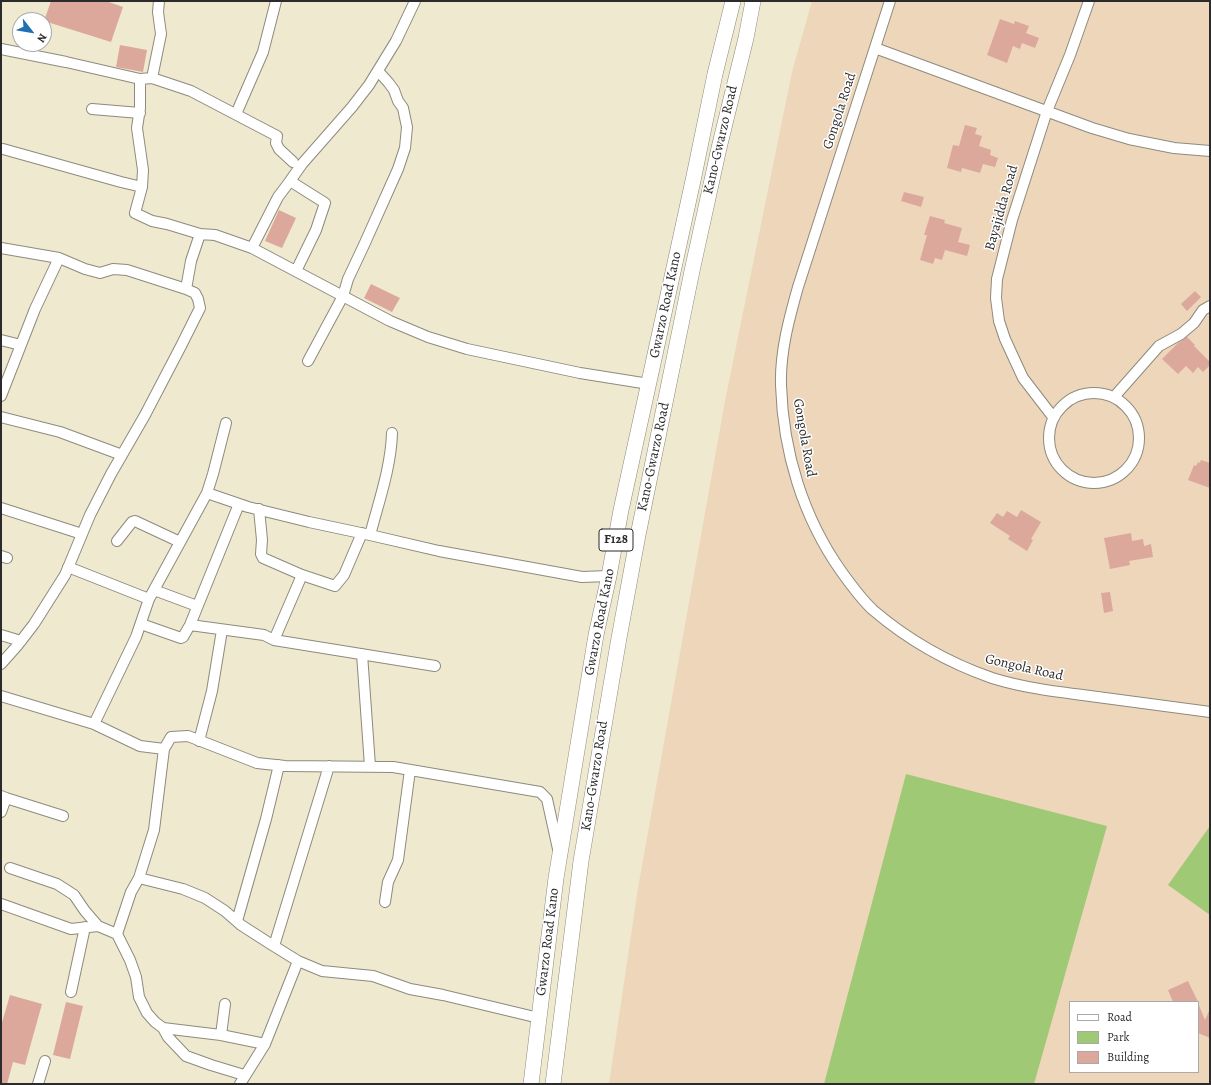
<!DOCTYPE html>
<html>
<head>
<meta charset="utf-8">
<style>
	body { margin:0 }
	#map { position:relative; width:1211px; height:1085px; overflow:hidden; background:#efe9d0; font-family:Alegreya,serif }
	canvas { display:block }
	.frame { position:absolute; inset:0; border:2px solid #2b2b2b; pointer-events:none }
	.legend { position:absolute; left:1069px; top:1001px; width:130px; height:72px; box-sizing:border-box; background:#fff; border:1px solid #aaa; margin:0; padding:5px 7px; list-style:none; font-size:12px; color:#2b2b2b }
	.legend li { display:flex; align-items:center; gap:8px; height:20px }
	.legend b { width:20px; border:1px solid #aaa }
	.north { position:absolute; left:12px; top:12px; width:40px; height:40px; box-sizing:border-box; background:#fff; border:1px solid #aaa; border-radius:50%; rotate:121deg; font-size:11px; font-weight:700; line-height:16px; text-align:center; color:#2b2b2b }
	.north::after { content:''; display:block; margin:auto; width:14px; height:18px; background:#1f6fb2; clip-path:polygon(50% 0,100% 100%,50% 72%,0 100%) }
</style>
</head>
<body>
<div id="map">
<canvas width="1211" height="1085"></canvas>
<div class="frame"></div>
<ul class="legend">
<li><b style="height:5px;background:#fff"></b>Road</li>
<li><b style="height:11px;background:#a0c975"></b>Park</li>
<li><b style="height:11px;background:#dca89c"></b>Building</li>
</ul>
<div class="north">N</div>
</div>
<script>
const g = document.querySelector('canvas').getContext('2d');
g.lineJoin = 'round';
function fillPath(path, color) { g.fillStyle = color; g.fill(path, 'evenodd'); }
function trace(path, color, width, dash) { g.strokeStyle = color; g.lineWidth = width; g.lineCap = dash ? 'butt' : 'round'; g.setLineDash(dash || []); g.stroke(path); }
function drawText(font, color, halo, rows, align = 'center') {
  g.font = font + ' Alegreya,serif'; g.lineWidth = 3; g.setLineDash([]); g.textBaseline = 'middle'; g.strokeStyle = halo; g.fillStyle = color; for (const [text, x, y, turn = 0] of rows) {
    g.save(); g.translate(x, y); g.rotate((+turn || 0) * Math.PI / 180); g.textAlign = isNaN(turn) ? turn : align; if (halo) g.strokeText(text, 0, 0); g.fillText(text, 0, 0); g.restore();
  }
}
const built = new Path2D(`
	M812 1H1210V1084H609L638 888 725 401 792 72ZM1070 1002H1198V1072H1070Z`);
const green = new Path2D(`
	M906 774 1107 826 1034 1084H824Z
	M1210 826V915L1168 885Z`);
const building = new Path2D(`
	M51 1H106L123 7 111 42 44 21Z
	M1000 19 1014 24 1015 21 1029 26 1026 33 1039 38 1035 48 1022 43 1020 49 1013 46 1007 63 987 55Z
	M120 45 147 50 143 72 116 67Z
	M965 125 977 128 975 134 982 136 979 146 991 150 990 155 998 158 995 167 983 164 980 173 962 168 961 172 947 168 953 145 959 146Z
	M904 192 924 197 921 207 901 201Z
	M279 210 296 218 282 248 265 241Z
	M930 216 945 220 944 223 962 228 958 242 970 245 967 256 945 250 942 260 935 258 933 264 920 260 927 235H924Z
	M371 284 400 298 392 312 364 298Z
	M1195 291 1201 297 1187 311 1181 304Z
	M1187 337 1195 345 1194 346 1210 362V365L1203 372 1198 367 1193 373 1186 366 1178 374 1162 359 1178 343Z
	M1201 460 1210 463V488L1188 480 1194 465 1196 466 1198 462 1200 463Z
	M1021 510 1041 522 1031 539 1033 540 1027 551 1008 539 1010 536 990 523 997 513 1003 517 1007 511 1017 517Z
	M1131 533 1132 541 1143 539 1144 546 1151 544 1153 557 1129 561 1130 565 1110 569 1104 538Z
	M1110 592 1113 611 1104 613 1101 593Z
	M1188 981 1198 1002H1173L1168 990Z
	M10 995 42 1004 25 1065 13 1062 7 1084H1V1026Z
	M66 1002 83 1006 70 1059 53 1055Z
	M1198 1003 1205 1020 1210 1009V1038L1198 1033Z`);
const street = new Path2D(`
	M890 1 798 287C789 319 780 352 781 385 783 452 803 517 841 571 851 585 861 599 873 610 908 640 949 663 992 678 1024 688 1058 692 1090 696 1130 701 1170 707 1210 712
	M875 48 1092 128 1129 139 1174 148 1210 151
	M1 49 66 62 140 79V108L137 128 143 170 142 187 135 213 152 221 167 224 200 234 215 235 252 248 390 321 428 337 467 349 580 373 649 384
	M152 78 161 34 158 12 159 1
	M140 79 152 78 191 91 277 136 276 143 279 149 293 162
	M92 109 140 113
	M236 114 263 52 276 1
	M3 149 121 182 142 187
	M290 181 325 203 316 230 296 271
	M1 248 59 258 85 269 100 273 113 269 127 270 186 289
	M252 248 278 197 290 181 302 164 352 107 369 85 396 41 415 1
	M1 340 21 345
	M308 361 343 296 348 279 364 245 398 169 405 148 407 127 403 108 398 101 394 90 388 82 378 71
	M1049 438a45 45 0 1 1 90 0a45 45 0 1 1-90 0Z
	M1 396 35 309 59 258
	M1114 397 1159 346 1181 334 1194 323 1203 310 1210 306
	M1 417 60 432 122 455
	M1053 417 1023 378 1005 339 999 321 996 298 997 279 1012 220 1047 111 1070 55 1089 1
	M207 493 248 507 309 522 370 535 439 551 582 577 609 576
	M1 508 82 534
	M259 509 262 540 261 554 263 558 302 575 335 586 344 575 362 533
	M370 535C379 501 391 467 392 433
	M117 541 132 522 135 521 180 542
	M1 556 7 558
	M68 567 149 599
	M154 590 197 606
	M141 624 181 638 183 637 190 625 239 504
	M190 625 264 635 274 640 435 666
	M1 635 21 641
	M274 640 302 575
	M362 654 370 766
	M1 664 17 646 34 624 65 575 90 515 111 474 145 415 181 346 200 308 198 299 195 293 186 289 191 261 200 234
	M1 696 94 724 140 746 164 749 154 830 139 878 131 892 117 934
	M94 724 136 637 149 599 207 493 213 474 226 423
	M199 741 212 691 222 630
	M164 749 171 737 188 736 257 763 285 766 393 767 540 792 547 799 558 849
	M1 796 6 798 1 812
	M6 798 63 816
	M10 868 57 884 74 895 85 911 98 926
	M139 878 183 889 205 898 225 911 241 925 269 943 298 961 322 971 373 976 410 989 443 995 539 1018
	M385 902 388 882 398 860 410 770
	M1 904 71 929 98 926 117 934 130 960 136 977 139 997 147 1013 155 1022 163 1028 168 1037 186 1056 211 1065 244 1075
	M237 921 266 819 279 765
	M274 946 329 766
	M71 992 85 927
	M163 1028 221 1035 265 1044
	M221 1035 225 1004
	M38 1084 45 1061
	M240 1084 265 1044 298 961`);
const primary = new Path2D(`
	M531 1084 556 878 596 635 609 576 621 510 694 176 715 74 733 1
	M553 1084 581 861 619 638 638 535 692 271 719 148 746 38 753 1`);
const shields = [
	[616,540,34]
];
const shieldNames = [
	["F128",616,540]
];
const streetNames = [
	["Gongola Road",840,111,-72],
	["Kano-Gwarzo Road",721,140,-77],
	["Bayajidda Road",1002,208,-74],
	["Gwarzo Road Kano",666,305,-78],
	["Gongola Road",804,438,80],
	["Kano-Gwarzo Road",654,457,-78],
	["Gwarzo Road Kano",600,622,-79],
	["Gongola Road",1024,668,13],
	["Kano-Gwarzo Road",595,776,-81],
	["Gwarzo Road Kano",548,942,-83]
];
fillPath(built, '#eed6bb');
fillPath(green, '#a0c975');
fillPath(building, '#dca89c');
trace(street, '#8d8a7e', 12);
trace(primary, '#8d8a7e', 16);
trace(street, '#fff', 10);
trace(primary, '#fff', 15);
for (const [x, y, w] of shields) { const box = new Path2D(); box.roundRect(x - w / 2, y - 11, w, 22, 3); g.fillStyle = '#fff'; g.fill(box); trace(box, '#2b2b2b', 1); }
drawText('bold 13px', '#2b2b2b', null, shieldNames);
drawText('14px', '#2b2b2b', '#fff', streetNames);
</script>
</body>
</html>
